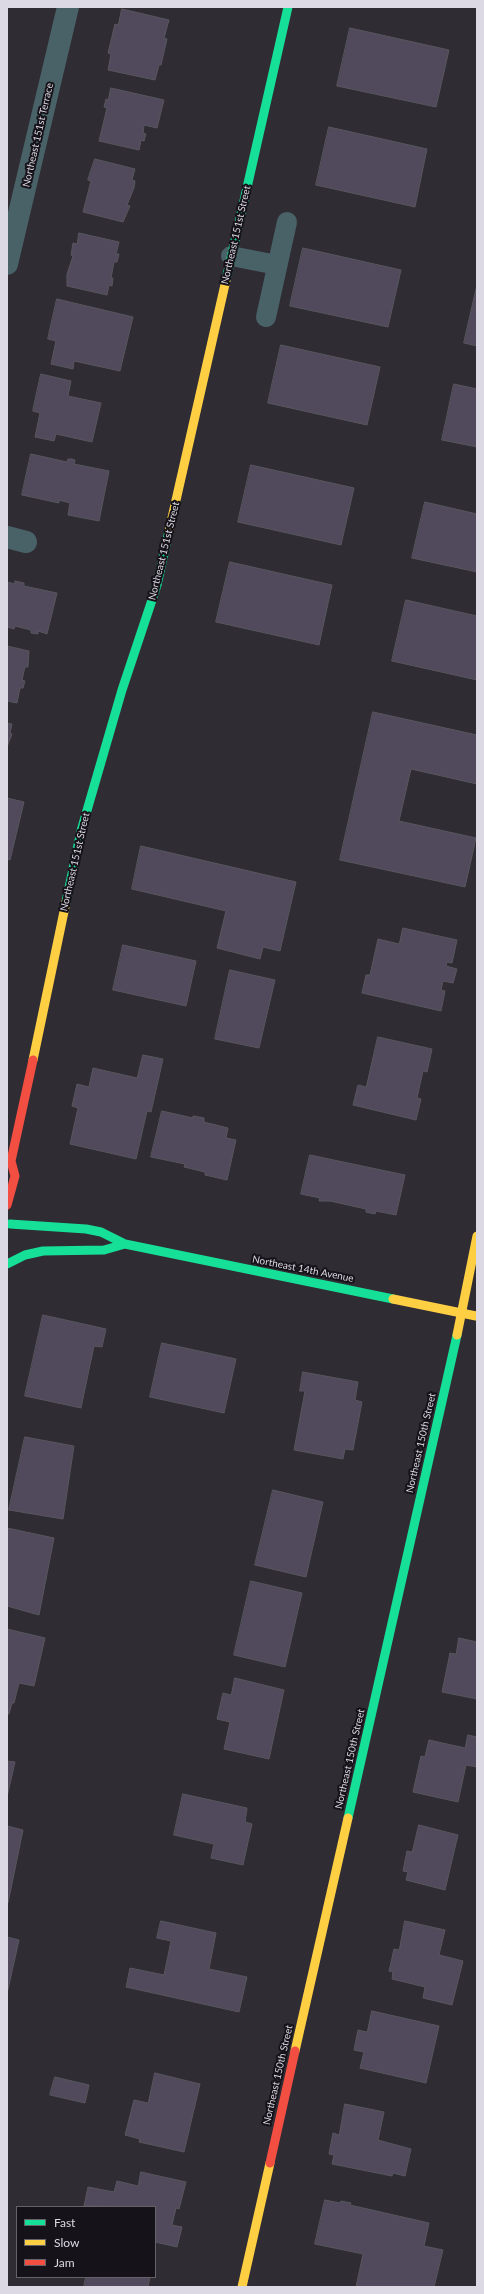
<!DOCTYPE html>
<html>
<head>
<meta charset="utf-8">
<style>
	body { margin:0 }
	#map { position:relative; width:484px; height:2294px; overflow:hidden; background:#2f2c34; font-family:Lato,sans-serif }
	canvas { display:block }
	.frame { position:absolute; inset:0; border:8px solid #ddd9e4; pointer-events:none }
	.legend { position:absolute; left:16px; top:2206px; width:140px; height:72px; box-sizing:border-box; background:#151219; border:1px solid #65626a; margin:0; padding:5px 7px; list-style:none; font-size:12px; color:#ddd9e4 }
	.legend li { display:flex; align-items:center; gap:8px; height:20px }
	.legend b { width:20px; border:1px solid #65626a }
</style>
</head>
<body>
<div id="map">
<canvas width="484" height="2294"></canvas>
<div class="frame"></div>
<ul class="legend">
<li><b style="height:5px;background:#16e098"></b>Fast</li>
<li><b style="height:5px;background:#ffcf43"></b>Slow</li>
<li><b style="height:5px;background:#f24e42"></b>Jam</li>
</ul>
</div>
<script>
const g = document.querySelector('canvas').getContext('2d');
g.lineJoin = 'round';
function fillPath(path, color) { g.fillStyle = color; g.fill(path, 'evenodd'); }
function trace(path, color, width, dash) { g.strokeStyle = color; g.lineWidth = width; g.lineCap = dash ? 'butt' : 'round'; g.setLineDash(dash || []); g.stroke(path); }
function drawText(font, color, halo, rows, align = 'center') {
  g.font = font + ' Lato,sans-serif'; g.lineWidth = 4; g.setLineDash([]); g.textBaseline = 'middle'; g.strokeStyle = halo; g.fillStyle = color; for (const [text, x, y, turn = 0] of rows) {
    g.save(); g.translate(x, y); g.rotate((+turn || 0) * Math.PI / 180); g.textAlign = isNaN(turn) ? turn : align; if (halo) g.strokeText(text, 0, 0); g.fillText(text, 0, 0); g.restore();
  }
}
const building = new Path2D(`
	M122 9 169 20 164 38 167 39 161 65H159L155 80 108 70 111 54 108 53 115 24 118 25Z
	M350 28 449 50 436 107 337 86Z
	M111 88 164 100 157 128 144 125 143 133 146 134 144 141 141 140 139 150 99 141 107 108 104 107 106 99 108 100Z
	M329 127 427 149 415 207 316 185Z
	M95 159 135 169 132 180 135 181 134 188 127 205 130 206 123 222 83 212 91 181 88 180Z
	M79 233 119 242 116 254H119L117 262H114L111 278H113L112 286 109 285 107 295 67 286V274L73 256 71 255 73 243 77 244Z
	M303 248 401 270 388 327 290 306Z
	M477 285V346L464 343Z
	M57 299 133 317 120 371 74 361 73 369 51 364 56 341 48 339Z
	M281 345 380 367 367 425 268 403Z
	M41 374 71 381 68 396 101 403 92 442 56 434 54 441 35 437 40 413 33 411Z
	M454 384 477 389V447L442 440Z
	M31 454 67 462 68 459H72L75 460 74 464 109 471 99 521 68 515 70 503 59 500V503L22 495Z
	M251 465 354 488 341 545 238 522Z
	M425 502 477 514V572L412 558Z
	M230 562 332 585 319 645 216 622Z
	M15 581 24 583V586L57 593 47 634 38 631V634L31 633V630L15 626 14 629 7 627V582L15 584Z
	M406 600 477 616V680L392 661Z
	M7 646 29 651 28 667H25L22 680 25 681 23 688H20L17 703 7 701Z
	M373 712 477 735V784L411 769 399 821 476 838 465 887 340 860Z
	M7 723 12 724 10 733 12 734 7 747Z
	M7 798 24 802 10 860 7 859Z
	M141 846 296 882 280 951 263 947 260 959 217 948 226 911 132 889Z
	M403 928 457 940 452 963 447 962 446 966 457 969 453 983 443 981 441 990 445 991 441 1011 362 993 366 975H370L378 939 399 944Z
	M123 945 196 961 186 1006 113 990Z
	M230 970 275 980 259 1048 215 1039Z
	M378 1037 432 1049 427 1072 423 1071 417 1098 421 1099 416 1120 353 1105 358 1085 366 1087Z
	M143 1055 163 1059 151 1112 147 1111 136 1159 70 1144 78 1108 72 1106 77 1084 89 1087 93 1068 137 1078Z
	M162 1111 193 1118V1116L199 1117 204 1118V1122L228 1128 226 1138 236 1140 227 1180 205 1175V1172L184 1167 185 1164 151 1157Z
	M310 1155 405 1175 396 1215 376 1211 375 1214 366 1212V1209L330 1201H319L320 1198 301 1194Z
	M43 1315 106 1329 102 1347 94 1346 81 1408 25 1396Z
	M162 1343 236 1359 224 1413 150 1397Z
	M303 1372 358 1382 355 1400 362 1402 353 1450 345 1449 343 1459 294 1450 305 1391H300Z
	M25 1437 74 1446 63 1519 9 1510Z
	M273 1490 323 1502 306 1577 255 1565Z
	M7 1528 54 1538 39 1615 7 1606Z
	M251 1581 302 1593 285 1667 234 1655Z
	M7 1629 45 1638 34 1686 19 1683 14 1703H12L9 1714H7Z
	M459 1638 477 1642V1699L442 1692 450 1653 456 1654Z
	M235 1678 284 1690 269 1759 224 1749 230 1722 217 1719 223 1693 231 1695Z
	M468 1735 477 1737V1767L466 1765 458 1802 413 1792 421 1756 425 1757 429 1740 465 1748Z
	M7 1761 15 1762 7 1797Z
	M183 1794 247 1808 245 1822 252 1824 243 1865 211 1858 214 1844 174 1835Z
	M419 1825 458 1835 445 1890 406 1880 408 1872 403 1871 407 1851 412 1852Z
	M7 1826 23 1830 8 1903H7Z
	M161 1921 216 1933 209 1969 247 1977 239 2012 126 1987 130 1968 164 1975 171 1941 157 1938Z
	M405 1921 445 1930 439 1955 463 1961 452 2005 423 1998 425 1987 392 1979 393 1972 389 1971 394 1949 399 1950Z
	M7 1937 19 1940 7 1994Z
	M372 2011 439 2026 426 2083 360 2068 364 2052 354 2050 358 2030 367 2032Z
	M155 2073 200 2084 184 2152 139 2142 140 2139 125 2135 134 2100 148 2103Z
	M55 2077 89 2085 85 2103 50 2095Z
	M345 2104 384 2112 378 2140 411 2149 405 2176 393 2173 392 2176 332 2164 334 2155 329 2154 333 2133 339 2135Z
	M141 2172 186 2182 179 2209 176 2208 172 2225 182 2227 177 2247 155 2242V2207L84 2206 88 2187 114 2192 117 2181 138 2186Z
	M325 2200 340 2203 341 2201 351 2203 350 2205 429 2223 424 2246 443 2250 434 2287H356L363 2254 315 2244Z
	M86 2277H150L148 2287H84Z`);
const lane = new Path2D(`
	M231 256 277 265
	M266 317 287 222`);
const street = new Path2D(`
	M7 264 68 7
	M7 537 26 542`);
const fast = new Path2D(`
	M226 280 288 7
	M66 902 81 831 122 690 157 585 169 531
	M10 1224 86 1229 101 1232 125 1244 393 1299
	M7 1264 25 1255 43 1251 104 1250 125 1244
	M348 1818 457 1335`);
const slow = new Path2D(`
	M169 531 226 280
	M33 1060 66 902
	M393 1299 476 1316
	M457 1335 477 1236
	M295 2051 348 1818
	M242 2287 270 2163`);
const jam = new Path2D(`
	M7 1205 15 1176 11 1161 33 1060
	M270 2163 295 2051`);
const streetNames = [
	["Northeast 151st Terrace",38,135,-77],
	["Northeast 151st Street",236,235,-77],
	["Northeast 151st Street",164,551,-76],
	["Northeast 151st Street",75,862,-77],
	["Northeast 14th Avenue",303,1269,11],
	["Northeast 150th Street",421,1443,-77],
	["Northeast 150th Street",350,1759,-77],
	["Northeast 150th Street",278,2075,-77]
];
fillPath(building, '#51495c');
trace(building, '#58565d', 1);
trace(lane, '#496267', 20);
trace(street, '#496267', 22);
trace(fast, '#16e098', 9);
trace(slow, '#ffcf43', 9);
trace(jam, '#f24e42', 9);
drawText('10px', '#ddd9e4', '#151219', streetNames);
</script>
</body>
</html>
